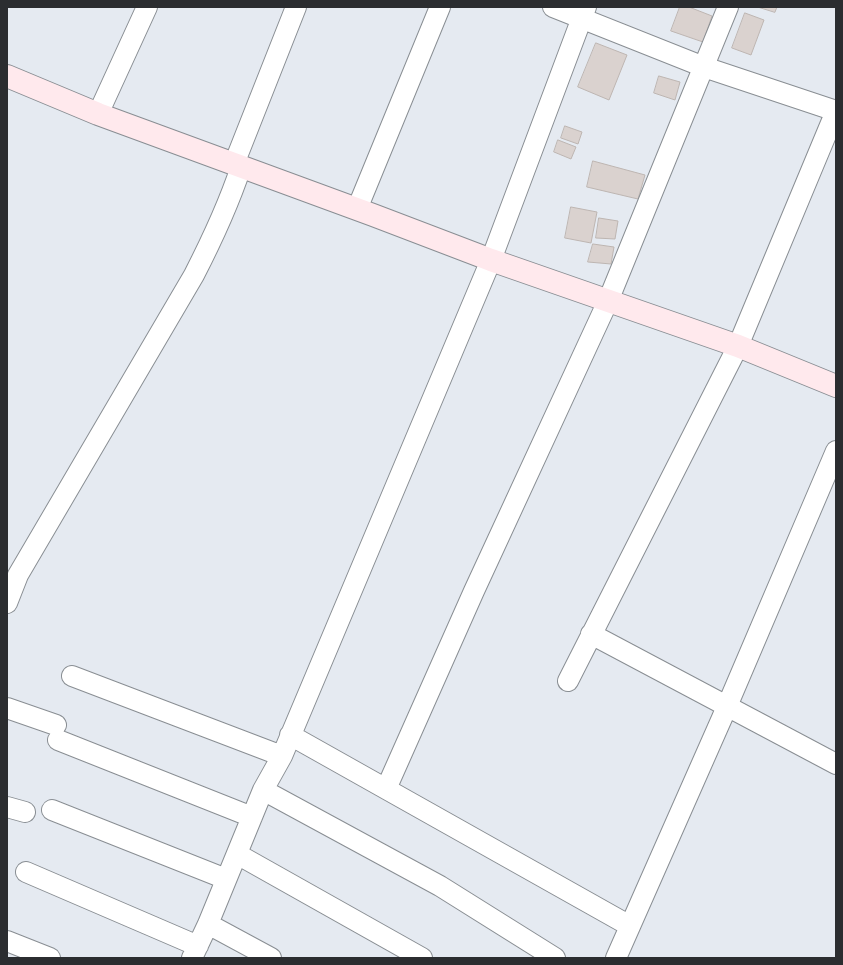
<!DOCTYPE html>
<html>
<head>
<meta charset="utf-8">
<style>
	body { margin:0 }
	#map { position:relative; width:843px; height:965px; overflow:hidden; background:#e5eaf1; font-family:"Fira Sans Condensed",sans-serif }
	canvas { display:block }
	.frame { position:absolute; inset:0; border:8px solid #2b2d30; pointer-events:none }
</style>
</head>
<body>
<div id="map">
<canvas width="843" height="965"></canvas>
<div class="frame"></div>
</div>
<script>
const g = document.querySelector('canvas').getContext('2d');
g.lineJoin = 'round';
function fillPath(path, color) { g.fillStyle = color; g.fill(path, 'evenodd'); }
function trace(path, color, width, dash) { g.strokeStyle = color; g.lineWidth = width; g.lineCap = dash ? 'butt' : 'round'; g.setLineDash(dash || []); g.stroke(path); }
const building = new Path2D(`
	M680 7H689L712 16 703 42 671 31Z
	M758 7H777L775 12Z
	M745 13 764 20 751 55 732 48Z
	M596 43 627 55 609 100 578 87Z
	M659 76 680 82 675 100 654 93Z
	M565 126 582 132 578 144 561 138Z
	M558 140 576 147 571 159 554 152Z
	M593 161 645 175 638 199 587 187Z
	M571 207 597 212 591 243 565 238Z
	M599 218 618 221 615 239 596 238Z
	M593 244 614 247 611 264 588 262Z`);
const street = new Path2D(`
	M553 7 704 67 836 111
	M98 114 147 7
	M234 164 296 7
	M357 209 440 7
	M7 603 18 575 194 275C213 238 228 206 241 167
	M591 634 836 764
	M72 676 282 756
	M568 681 738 346 836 111
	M7 708 56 725
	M290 735 630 926
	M58 740 252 817
	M386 789 474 591 608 301 728 7
	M263 790 440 886 555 958
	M7 807 25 812
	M52 810 226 879
	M237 854 422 958
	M26 872 198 946
	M208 924 271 958
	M7 941 50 958
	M192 958 208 924 263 790 282 756 491 260 586 7
	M616 958 722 718 836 451`);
const secondary = new Path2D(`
	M7 76 98 114 373 215 491 260 738 346 836 386`);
fillPath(building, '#dad2cf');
trace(building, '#bdb5b1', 1);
trace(street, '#898e93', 22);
trace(secondary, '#898e93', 24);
trace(street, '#fff', 20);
trace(secondary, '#ffe9ed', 22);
</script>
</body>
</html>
